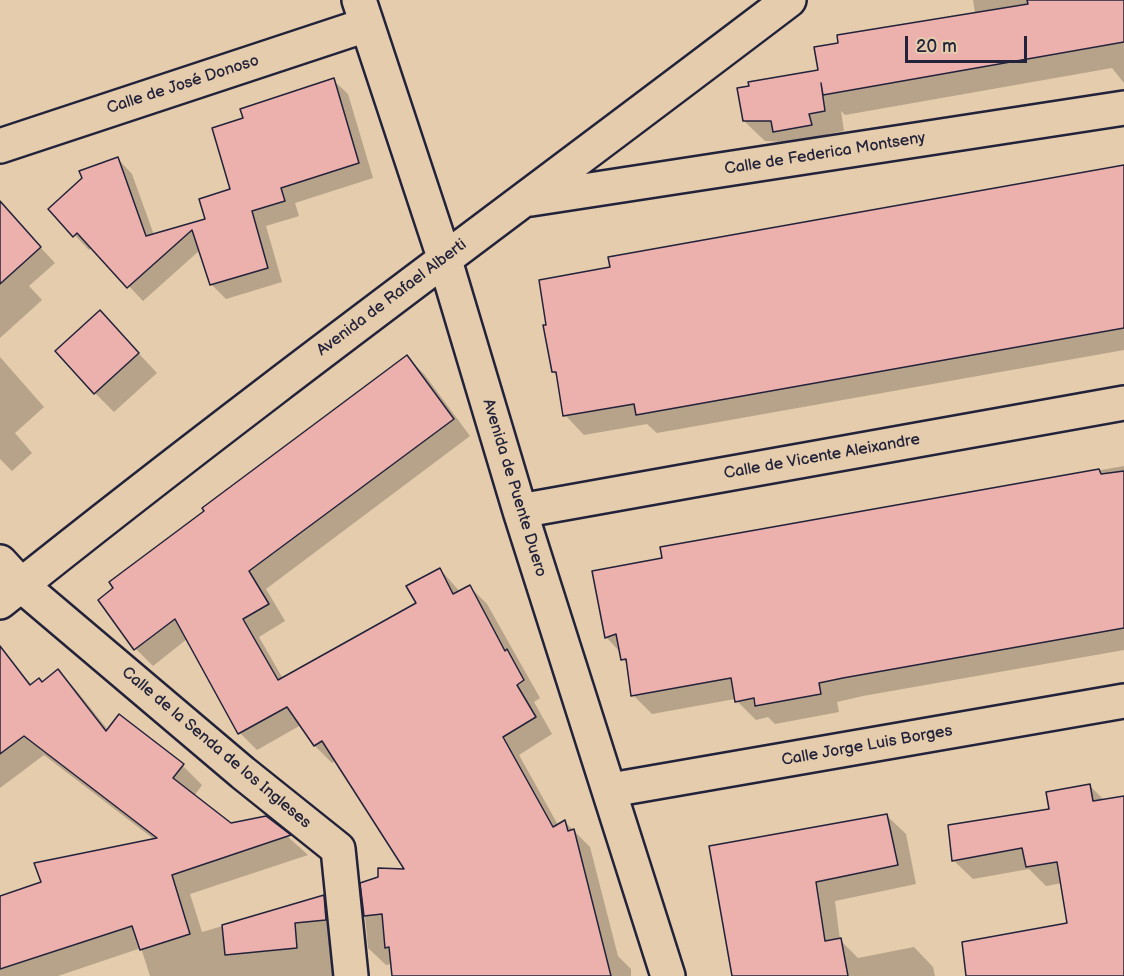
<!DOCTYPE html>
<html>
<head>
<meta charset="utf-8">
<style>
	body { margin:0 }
	#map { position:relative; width:1124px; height:976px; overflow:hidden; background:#e4ccac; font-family:"Balsamiq Sans",sans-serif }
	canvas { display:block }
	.scale { position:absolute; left:905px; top:36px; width:122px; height:27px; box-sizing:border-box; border:3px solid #22223b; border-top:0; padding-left:8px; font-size:18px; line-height:21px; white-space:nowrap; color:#22223b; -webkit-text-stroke:4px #e4ccac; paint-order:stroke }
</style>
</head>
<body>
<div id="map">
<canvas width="1124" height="976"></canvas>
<div class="scale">20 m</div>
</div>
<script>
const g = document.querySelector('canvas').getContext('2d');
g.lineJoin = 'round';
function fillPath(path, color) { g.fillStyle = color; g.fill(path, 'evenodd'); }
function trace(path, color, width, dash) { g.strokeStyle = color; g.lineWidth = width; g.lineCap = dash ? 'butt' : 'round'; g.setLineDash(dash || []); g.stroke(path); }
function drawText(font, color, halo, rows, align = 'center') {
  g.font = font + ' "Balsamiq Sans",sans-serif'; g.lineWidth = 4.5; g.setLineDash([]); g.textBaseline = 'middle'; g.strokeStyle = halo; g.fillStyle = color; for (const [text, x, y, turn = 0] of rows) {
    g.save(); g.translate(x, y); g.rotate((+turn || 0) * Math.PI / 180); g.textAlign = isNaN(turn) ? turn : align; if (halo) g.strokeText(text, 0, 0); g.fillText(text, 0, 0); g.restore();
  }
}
const shadow = new Path2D(`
	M973 0H1124V83L1112 68 845 115 841 111 844 131 828 134 831 145 795 151 785 142 765 141 744 121 820 71 975 13Z
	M333 80 348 94 373 178 295 203 299 216 266 226 282 282 226 299 211 284 200 250 143 301 92 247 89 250 50 209 118 159 132 174 154 235 207 220 232 190 245 119Z
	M1124 167V350L657 433 647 424 584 435 565 415 559 377 553 372Z
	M0 204 55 263 29 286 42 300 0 338Z
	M100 312 157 373 114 412 95 393Z
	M0 357 44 407 15 433 32 453 12 471 0 459Z
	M407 357 424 374 470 436 266 589 285 621 259 637 283 679 418 604 440 569 460 592 470 587 487 604 540 698 534 702 552 734 519 755 558 825 565 822 590 847 618 956 631 969V976H393L392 964 386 965 368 948 362 884 407 870 336 760 332 763 315 746 301 725 257 750 240 733 187 639 153 666 136 649Z
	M1124 466V650L863 696 837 702 839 712 775 724 768 717 756 720 735 699 652 714 633 695 628 665 623 659 621 653 606 637 664 559 704 540Z
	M14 666 32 685 43 684 58 671 77 691 108 730 119 716 183 766 202 785 194 796 230 825 266 817 308 855 190 894 202 932 323 897 343 916 347 976H150L141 948 58 976H0V897L155 840 44 755 0 788V677Z
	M1089 785 1105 801 1124 797V976H967L1069 924 1062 883 1046 886 1029 869 973 879 953 860 1051 810Z
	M886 815 906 834 916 884 835 901 840 940 858 958 914 947 933 967 935 976H733L711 847Z`);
const building = new Path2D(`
	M1027 0H1124V42L823 95 821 83 825 111 809 114 812 125 773 132 771 121H743L737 88 749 86 748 82 818 70 814 47 838 43 837 35 1028 4Z
	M334 78 359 163 281 188 285 201 252 211 268 268 210 285 192 230 127 288 77 233 73 237 48 209 82 178 79 171 118 157 146 236 205 219 199 199 230 189 212 128 243 118 240 109Z
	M1124 165V328L636 415 634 404 563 416 556 372H552L543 325H546L539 280 610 267 608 257Z
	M0 201 41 247 0 284Z
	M100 310 139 353 94 394 55 351Z
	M407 355 454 419 249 571 269 604 243 619 278 680 416 603 406 586 440 568 453 594 470 585 505 651 507 649 524 680 517 685 536 717 503 737 553 827 565 820 568 831 574 829 611 976H392L389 947 385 948 382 914 364 916 360 883 378 877V868L404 869 322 741 314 746 287 707 238 734 175 619 134 650 98 600 113 588 109 582 204 511 202 508Z
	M1099 469 1101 474 1124 471V628L843 678 819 683 821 694 755 706 754 698 735 702 731 678 631 696 626 659 621 660 616 634 605 638 592 571 662 558 660 547Z
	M0 646 30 685 39 678 42 682 58 669 106 731 119 714 184 764 173 778 231 823 266 816 291 835 172 875 190 934 140 950 132 926 0 969V896L41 882 34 863 157 838 24 736 0 754Z
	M1090 784 1093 801 1124 796V976H966L962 942 1067 923 1057 862 1026 867 1022 848 952 861 948 825 1049 809 1046 792Z
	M887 814 898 865 816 882 825 941 841 938 848 976H732L709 846Z
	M324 895 326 920 295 923 297 948 225 955 222 925Z`);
const minor = new Path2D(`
	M359 0 444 257 520 511 668 976
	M0 146 366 25
	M531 199 1124 108
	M520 511 1124 403
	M0 562 21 585 243 773 338 849 351 976
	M0 602C258 395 526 200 789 0
	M611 790 1124 701`);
const streetNames = [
	["Calle de José Donoso",183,85,-18],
	["Calle de Federica Montseny",825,154,-9],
	["Avenida de Rafael Alberti",392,298,-37],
	["Calle de Vicente Aleixandre",822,457,-10],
	["Avenida de Puente Duero",514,488,73],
	["Calle Jorge Luis Borges",867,746,-10],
	["Calle de la Senda de los Ingleses",216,748,40]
];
fillPath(shadow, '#0003');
fillPath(building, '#ecb1ad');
trace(building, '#22223b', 1.5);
trace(minor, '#22223b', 38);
trace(minor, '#e4ccac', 33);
drawText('16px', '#22223b', '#e4ccac', streetNames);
</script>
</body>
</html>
